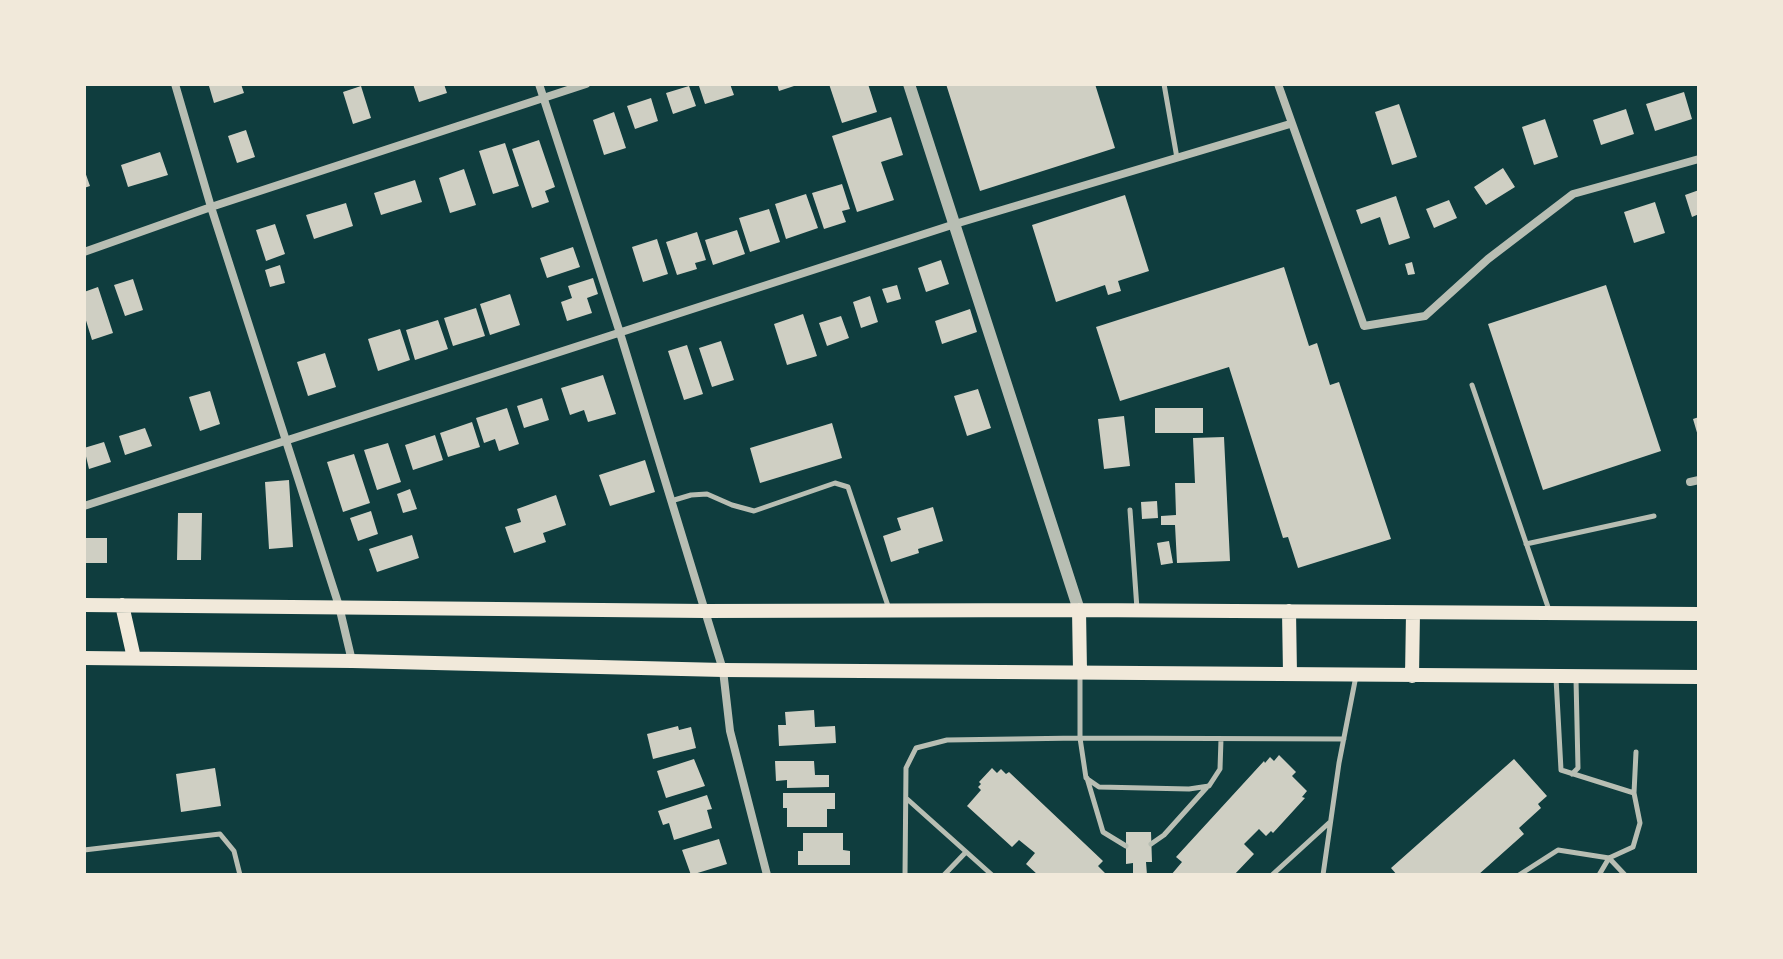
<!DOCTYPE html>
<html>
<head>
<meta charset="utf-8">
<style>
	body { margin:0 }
	#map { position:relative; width:1783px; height:959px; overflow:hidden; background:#0f3d3e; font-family:"DejaVu Sans",sans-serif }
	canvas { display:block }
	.frame { position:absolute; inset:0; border:86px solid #f1e9da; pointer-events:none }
</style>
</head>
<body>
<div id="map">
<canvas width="1783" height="959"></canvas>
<div class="frame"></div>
</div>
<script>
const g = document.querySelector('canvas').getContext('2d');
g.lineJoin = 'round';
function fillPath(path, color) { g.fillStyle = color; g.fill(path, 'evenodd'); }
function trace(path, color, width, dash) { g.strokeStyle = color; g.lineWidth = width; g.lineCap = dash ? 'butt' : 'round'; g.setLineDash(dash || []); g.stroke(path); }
const building = new Path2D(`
	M216 84H241L244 93 214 103 209 86Z
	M413 84H444L447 93 419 102Z
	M707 84H730L734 95 705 104 699 86Z
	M777 84H797V85L779 91Z
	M829 84H868L877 112 842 123Z
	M946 84H1095L1115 148 980 191Z
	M361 86 371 118 353 124 343 92Z
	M689 86 696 106 673 114 666 93Z
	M1684 92 1692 119 1655 131 1646 104Z
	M651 98 658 121 635 129 627 106Z
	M1399 104 1417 157 1392 165 1375 112Z
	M1626 109 1634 134 1601 145 1593 120Z
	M614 112 626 148 604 155 593 120Z
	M891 117 903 155 881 162 894 200 857 212 832 136Z
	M1545 119 1558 157 1534 165 1522 127Z
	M246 130 255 157 237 163 228 136Z
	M539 140 555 187 545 191 549 202 532 208 512 149Z
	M505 143 519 186 493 194 479 151Z
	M160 152 168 175 128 187 121 165Z
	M1503 168 1515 187 1486 205 1474 187Z
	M84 169 90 186 84 188Z
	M464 169 476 205 450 213 439 178Z
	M415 180 422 202 381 215 374 193Z
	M842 184 850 209 842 211 846 222 824 229 812 193Z
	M1699 190V214L1692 217 1685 195Z
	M806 194 818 228 786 239 775 204Z
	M1125 195 1149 271 1118 281 1121 291 1108 295 1105 285 1056 302 1032 225Z
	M1396 196 1410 238 1389 245 1380 217 1361 224 1356 210Z
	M1449 200 1457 218 1434 228 1426 209Z
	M1655 202 1665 233 1634 243 1624 212Z
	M346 203 353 226 314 239 306 215Z
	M769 209 780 242 750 252 739 218Z
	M275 224 285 254 266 261 256 230Z
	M737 230 745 254 713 265 705 240Z
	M697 232 706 260 695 263 697 269 677 275 666 242Z
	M657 239 668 274 643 282 632 247Z
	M573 247 580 267 547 278 540 258Z
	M941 260 949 284 926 292 918 268Z
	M1412 262 1415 274 1408 275 1405 264Z
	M280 265 285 283 270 287 265 270Z
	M1284 267 1309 346 1317 343 1330 385 1339 382 1391 539 1298 568 1288 537 1283 538 1229 367 1120 401 1096 327Z
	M593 278 598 294 587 298 592 313 567 321 561 302 572 298 568 286Z
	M133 279 143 310 125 316 114 285Z
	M897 285 901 299 887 303 882 289Z
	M1606 285 1661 451 1543 490 1488 324Z
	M98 287 113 333 92 340 84 314V292Z
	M510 294 520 325 490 335 480 304Z
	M870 296 878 322 861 328 853 302Z
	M476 308 485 336 453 346 444 318Z
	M970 309 977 332 942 344 935 321Z
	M803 314 817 356 787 365 774 324Z
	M841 316 849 338 827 346 819 323Z
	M438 320 448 349 415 360 406 330Z
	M400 329 410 360 378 371 368 339Z
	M721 341 734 380 712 387 699 348Z
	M687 345 703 394 684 400 668 351Z
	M325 353 336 387 308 396 297 362Z
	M603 375 616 414 588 422 584 410 570 415 561 388Z
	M978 389 991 428 967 436 954 396Z
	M210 391 220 424 200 431 189 397Z
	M542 398 549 420 524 428 517 406Z
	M507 408 519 444 499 451 495 439 484 443 476 418Z
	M1155 408H1203V433H1155Z
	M1124 416 1130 466 1104 469 1098 419Z
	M1699 417V436H1698L1693 419Z
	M472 422 480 447 448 457 440 433Z
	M832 423 842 458 760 483 750 448Z
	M145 428 152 446 125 455 119 436Z
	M435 435 443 460 413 470 405 445Z
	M1224 437 1230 561 1177 563 1175 525H1161V516L1176 515 1175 483H1195L1193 438Z
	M104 442 111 462 89 469 84 448Z
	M388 443 401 482 377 490 364 450Z
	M354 454 370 503 343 512 327 462Z
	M645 460 655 492 610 506 599 475Z
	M289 480 293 547 269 549 265 482Z
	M410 489 417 509 403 513 397 494Z
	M556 495 566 525 543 533 546 542 514 553 505 527 521 522 517 509Z
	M1157 501 1158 518 1142 519 1141 502Z
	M933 507 943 541 918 549 919 553 891 562 883 536 901 530 897 518Z
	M371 511 378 534 358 541 350 518Z
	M178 513H202L201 560H177Z
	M412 535 419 558 377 572 369 549Z
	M84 538H107V563H84Z
	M1169 541 1173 563 1161 565 1157 543Z
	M814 710 815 727 835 726 836 743 779 746 778 725H786L785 712Z
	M678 726 679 730 691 727 696 748 653 759 647 734Z
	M1279 755 1296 772 1292 776 1307 791 1302 797 1305 798 1273 833 1271 831 1266 836 1259 829 1244 844 1254 854 1234 875H1171L1182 862 1176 857 1264 761 1265 763 1270 757 1274 761Z
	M694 759 705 786 666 798 657 771Z
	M1514 759 1547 796 1538 804 1541 808 1519 828 1524 834 1478 875H1397L1391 868Z
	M775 761H814L815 775H829V787L787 788V780L776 781Z
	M215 768 221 806 181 812 176 774Z
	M992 768 997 773 1001 769 1006 774 1009 772 1103 861 1098 866 1107 875H1038L1026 864 1035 853 1019 840 1012 847 967 806 981 790 978 787 981 784 979 782Z
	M783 793H835V809H827V827H787V808H783Z
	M707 795 712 809 707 810 712 828 674 840 669 823 663 825 658 811Z
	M1126 832H1151L1152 862H1146L1147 875H1133V863L1126 864Z
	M803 833H843V850L850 851V865H798V851H803Z
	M719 839 727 864 691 875 682 850Z`);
const service = new Path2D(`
	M1164 84 1177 158
	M1472 385 1549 610
	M671 501 691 495 707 494 732 505 754 511 835 483 848 487 889 609
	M1130 510 1137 609
	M1526 544 1654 516
	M1556 678 1561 770 1634 793
	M1221 739 1220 769 1209 786 1189 789 1099 787 1086 778 1080 738 1344 739
	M1572 774 1578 768 1576 679
	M1087 778 1103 832 1126 846
	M906 798 992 875
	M1151 844 1164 835 1208 786
	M84 850 220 834 234 851 240 875
	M1609 858 1633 847 1640 823 1634 793 1636 752
	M1609 858 1625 875
	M905 875 906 768 916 748 947 740 1080 738V676
	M944 875 966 852
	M1272 875 1330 822
	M1323 875 1339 763 1356 676
	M1519 875 1558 850 1609 858
	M1599 875 1609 858`);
const minor = new Path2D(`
	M175 84 211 207 339 606 352 661
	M539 84 620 333 723 670 730 731 767 875
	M1278 84 1364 326 1425 316 1488 259 1573 194 1699 159
	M84 252 211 207 586 84
	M1690 482 1699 480
	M84 506 955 224 1290 124`);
const tertiary = new Path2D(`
	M909 84 1079 610`);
const secondary = new Path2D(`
	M84 605 705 611 1079 610 1699 614
	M122 605 134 658
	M1079 610 1080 671
	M1289 611 1290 674
	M84 658 352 661 723 670 1699 677
	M1412 676 1413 613`);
fillPath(building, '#cfcfc3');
trace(service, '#b8beb3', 5);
trace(minor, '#b8beb3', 8);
trace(tertiary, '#b8beb3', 12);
trace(secondary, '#f1e9da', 14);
</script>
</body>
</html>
